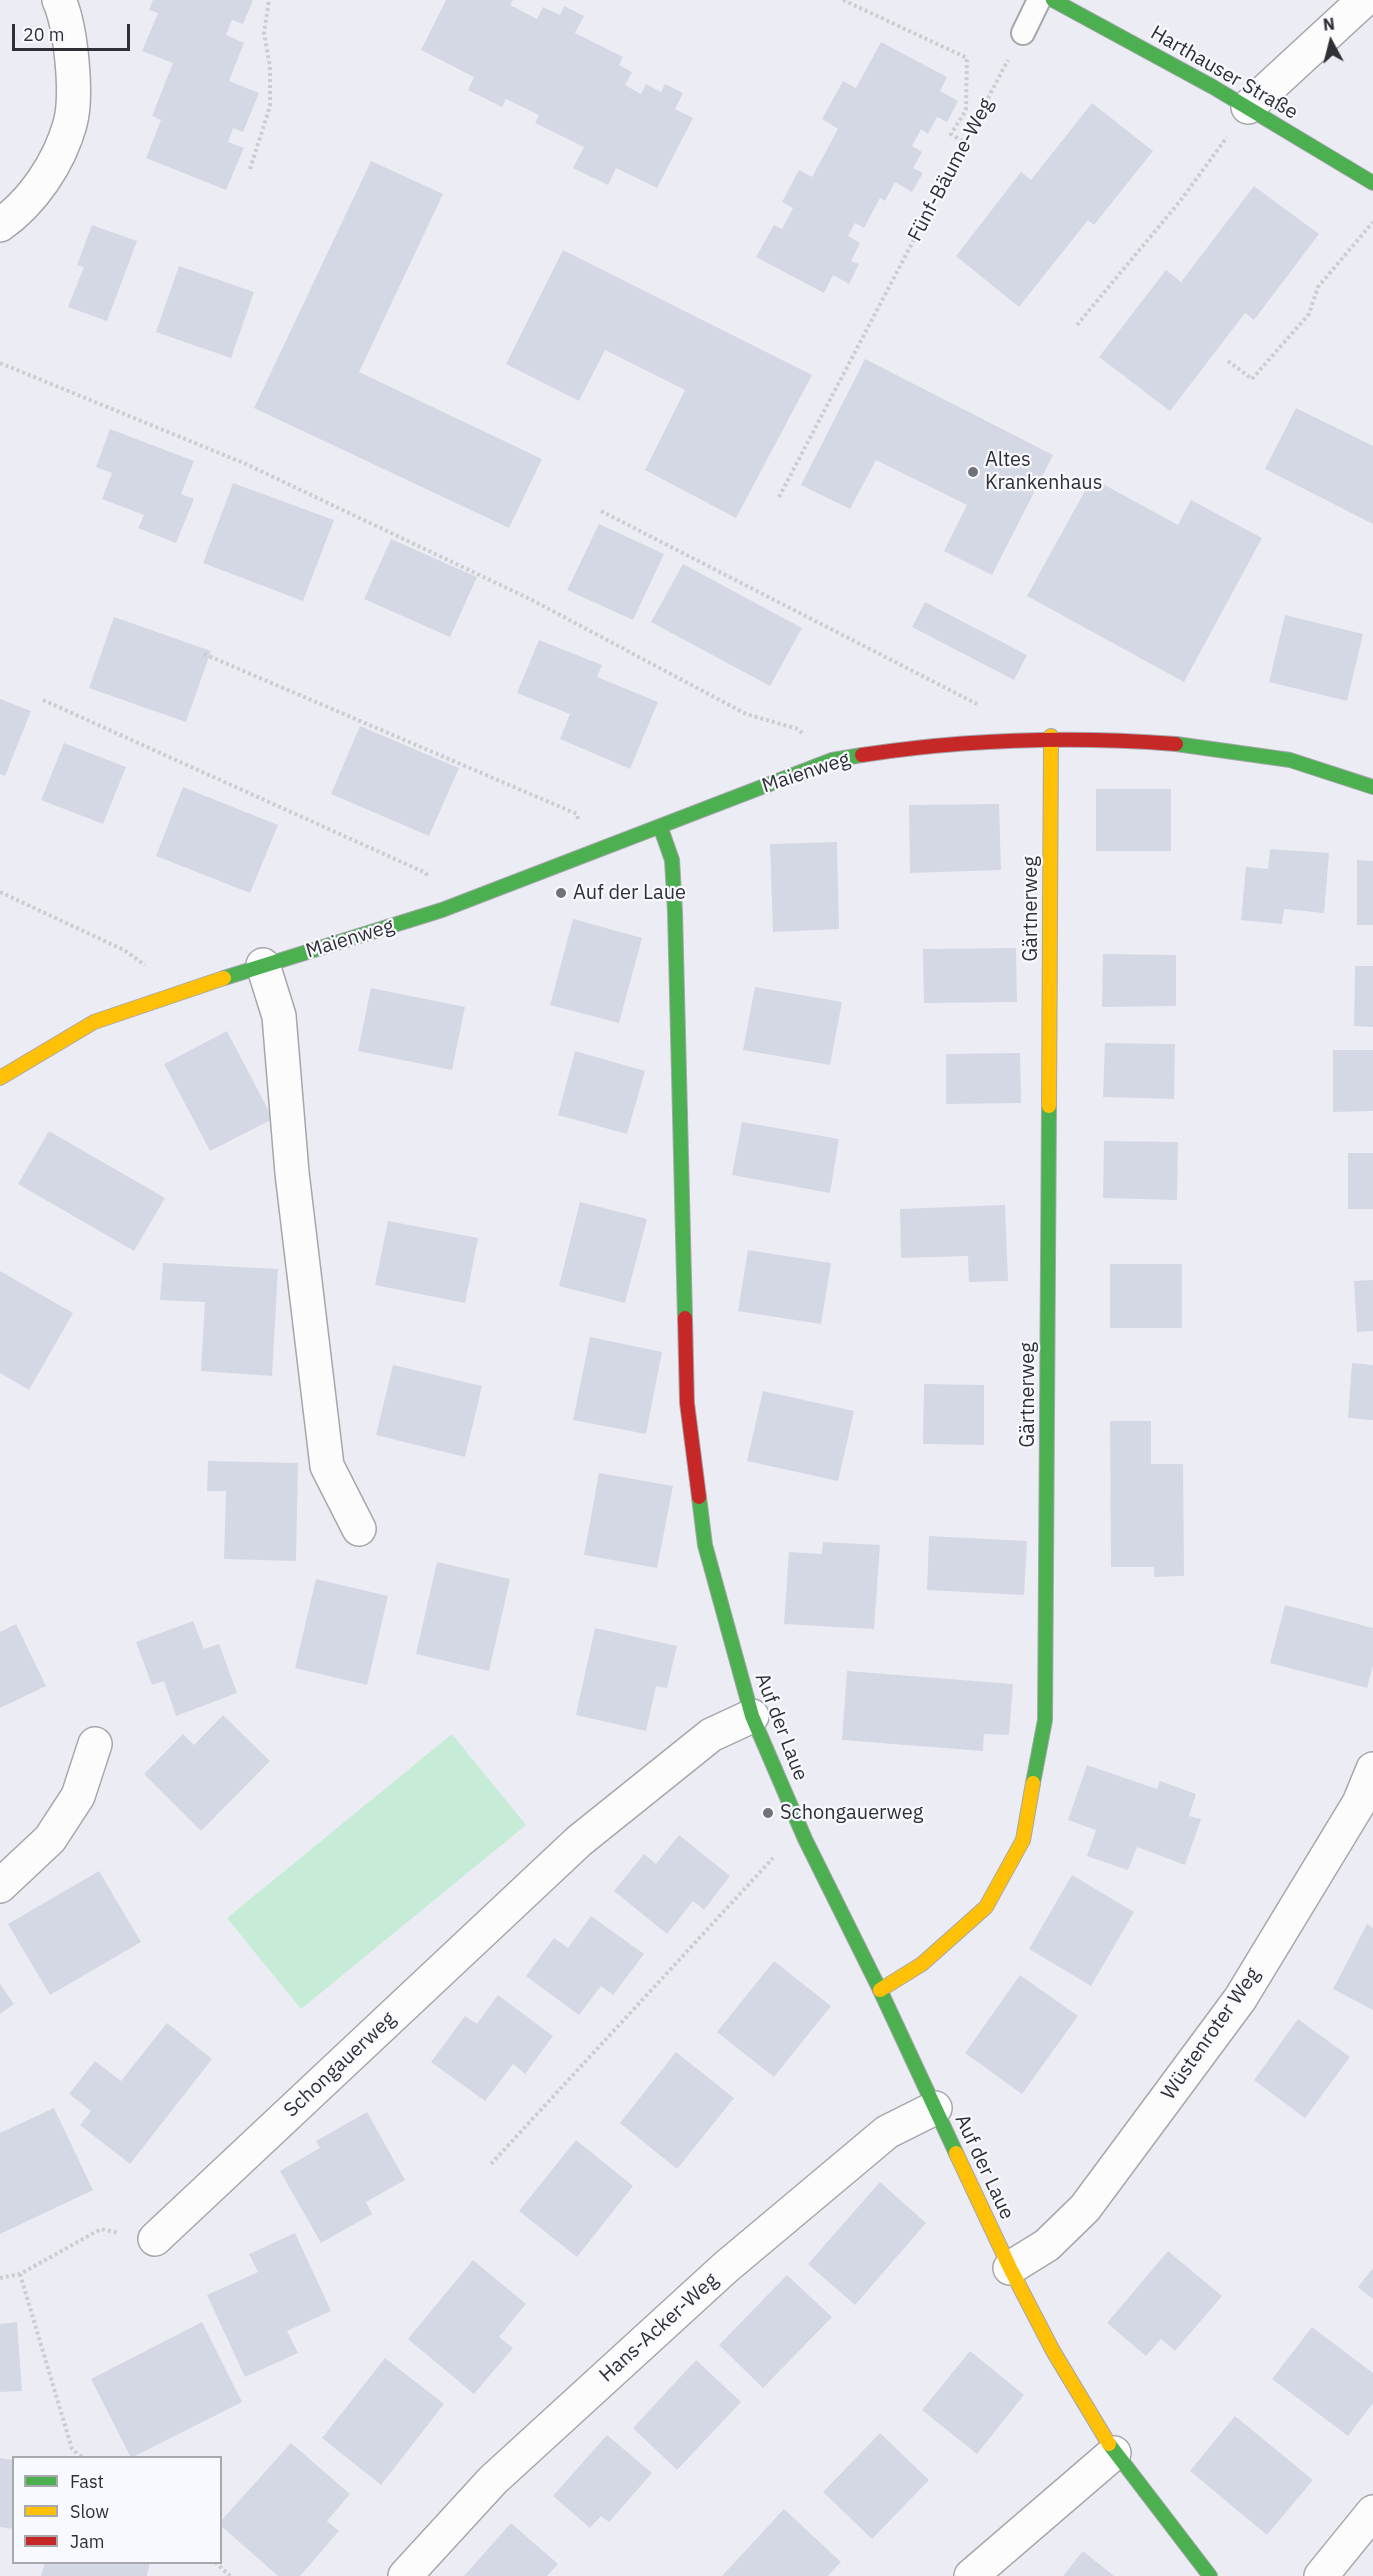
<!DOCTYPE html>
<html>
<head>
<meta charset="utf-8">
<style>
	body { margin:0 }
	#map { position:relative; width:1373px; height:2576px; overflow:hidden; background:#ecedf4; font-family:"IBM Plex Sans",sans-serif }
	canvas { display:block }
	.legend { position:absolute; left:12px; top:2456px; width:210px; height:108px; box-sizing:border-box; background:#f8f9fe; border:2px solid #a8a9ae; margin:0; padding:8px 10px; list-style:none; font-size:18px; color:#2f3035 }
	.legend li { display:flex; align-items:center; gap:12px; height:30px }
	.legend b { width:30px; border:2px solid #a8a9ae }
	.north { position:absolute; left:1301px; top:12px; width:60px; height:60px; -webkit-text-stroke:4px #f8f9fe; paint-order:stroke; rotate:353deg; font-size:16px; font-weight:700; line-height:24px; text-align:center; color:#2f3035 }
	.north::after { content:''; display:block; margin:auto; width:21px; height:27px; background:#2f3035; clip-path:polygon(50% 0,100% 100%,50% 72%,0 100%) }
	.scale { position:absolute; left:12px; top:24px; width:118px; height:27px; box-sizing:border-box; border:3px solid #2f3035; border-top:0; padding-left:8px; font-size:18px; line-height:21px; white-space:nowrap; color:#2f3035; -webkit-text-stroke:4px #f8f9fe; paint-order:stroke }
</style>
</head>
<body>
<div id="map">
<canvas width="1373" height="2576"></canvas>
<ul class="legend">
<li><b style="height:8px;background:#4caf50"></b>Fast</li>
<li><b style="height:8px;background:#ffc107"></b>Slow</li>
<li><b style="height:8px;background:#c62828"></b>Jam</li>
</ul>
<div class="north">N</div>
<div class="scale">20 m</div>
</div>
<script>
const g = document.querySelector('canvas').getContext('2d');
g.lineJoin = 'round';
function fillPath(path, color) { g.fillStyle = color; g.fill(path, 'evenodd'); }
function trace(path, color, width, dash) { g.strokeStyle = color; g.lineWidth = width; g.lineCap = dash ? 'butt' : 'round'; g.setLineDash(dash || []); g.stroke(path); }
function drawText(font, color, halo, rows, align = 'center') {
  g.font = font + ' "IBM Plex Sans",sans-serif'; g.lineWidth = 4.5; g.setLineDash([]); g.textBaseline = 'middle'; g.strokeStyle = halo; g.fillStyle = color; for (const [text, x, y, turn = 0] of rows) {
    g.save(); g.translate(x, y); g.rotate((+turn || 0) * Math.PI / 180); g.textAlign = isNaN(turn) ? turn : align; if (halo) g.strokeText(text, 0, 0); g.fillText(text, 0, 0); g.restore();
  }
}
const green = new Path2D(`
	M452 1734 526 1825 301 2009 227 1918Z`);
const building = new Path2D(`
	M153 0H253L243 24 232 20 226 35 244 43 229 81 259 93 243 132 233 128 228 142 244 148 226 190 146 158 161 120 152 116 173 63 142 51 158 13 149 10Z
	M446 0H513L510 5 537 19 543 7 560 15 564 6 584 16 575 33 623 57 619 65 632 72 625 85 641 94 646 84 661 92 665 84 683 93 675 109 693 118 657 188 616 168 608 185 573 168 584 147 535 123 539 115 506 99 502 107 468 90 474 77 421 50Z
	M881 42 947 77 940 91 958 101 947 122 937 117 928 134 921 129 912 146 922 152 913 168 923 173 912 192 895 182 885 201 880 198 864 228 855 223 848 236 860 243 851 261 859 264 849 284 833 275 824 293 756 257 774 225 782 229 793 208 782 202 799 170 812 177 838 129 822 119 843 81 856 88Z
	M1092 103 1153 151 1094 225 1088 220 1019 307 956 256 1021 172 1031 180Z
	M371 161 443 194 359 372 542 459 509 528 254 408Z
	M1254 186 1319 234 1254 320 1245 313 1170 411 1099 357 1166 270 1181 282Z
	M92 225 137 241 107 321 68 307 84 267 77 265Z
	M563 250 812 375 736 518 645 470 685 390 605 350 579 401 506 364Z
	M179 266 254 292 231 358 156 332Z
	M865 359 1053 455 992 575 944 551 967 505 876 460 850 509 801 485Z
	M1296 408 1373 446V524L1265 469Z
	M110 429 194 461 181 494 194 499 176 543 138 528 144 515 102 499 112 473 96 467Z
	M1092 478 1178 525 1191 500 1262 538 1184 682 1027 596Z
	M233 483 334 520 303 601 203 563Z
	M599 524 664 554 633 620 567 590Z
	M391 539 477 577 450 637 364 599Z
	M683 564 802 628 770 686 651 622Z
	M925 602 1027 655 1014 680 912 627Z
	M1285 615 1363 634 1347 701 1269 682Z
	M114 617 211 651 186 722 89 688Z
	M539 640 602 665 597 677 658 702 630 769 560 739 570 714 517 693Z
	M0 699 31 711 5 776 0 774Z
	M360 726 459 768 429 836 331 794Z
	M64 743 126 767 103 824 41 800Z
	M183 787 278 825 250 893 156 856Z
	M1096 789H1171V851H1096Z
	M999 804 1001 870 910 873 909 805Z
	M837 842 839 929 773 932 770 844Z
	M1270 849 1329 853 1324 913 1284 909 1282 924 1241 920 1246 867 1268 869Z
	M1357 860 1373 861V925H1357Z
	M573 919 642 938 619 1023 550 1005Z
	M1016 948 1017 1002 924 1003 923 949Z
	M1103 954 1176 955V1006L1102 1007Z
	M1355 966H1373V1027L1354 1026Z
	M755 987 842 1002 830 1065 743 1050Z
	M371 988 465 1007 452 1070 358 1051Z
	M227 1031 273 1119 210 1151 164 1064Z
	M1105 1043 1175 1044 1174 1099 1103 1097Z
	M1333 1050H1373V1111L1333 1112Z
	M575 1051 645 1071 627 1134 558 1115Z
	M1020 1053 1021 1103 946 1104V1054Z
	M742 1122 839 1139 830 1193 732 1175Z
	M49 1131 165 1198 134 1251 18 1184Z
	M1104 1141 1178 1142 1177 1200 1103 1198Z
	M1348 1153H1373V1209H1348Z
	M580 1202 647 1219 625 1303 559 1286Z
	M1005 1205 1008 1281 969 1282 968 1256 901 1258 900 1209Z
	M388 1221 478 1238 465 1303 375 1285Z
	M748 1250 831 1263 821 1324 738 1311Z
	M163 1263 278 1269 272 1376 201 1371 205 1302 160 1300Z
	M1110 1264H1182V1328H1110Z
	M0 1271 73 1313 29 1390 0 1373Z
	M1373 1280V1331L1357 1332 1354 1281Z
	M590 1337 662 1352 646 1434 573 1420Z
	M1352 1363 1373 1365V1420L1348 1418Z
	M393 1365 482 1386 465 1457 376 1435Z
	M924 1384 984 1385V1445L923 1444Z
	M763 1391 854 1411 838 1481 747 1461Z
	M1110 1421H1151V1464H1183L1184 1576 1154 1577V1567H1111Z
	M208 1461 298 1463 296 1561 224 1559 226 1491H207Z
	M599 1473 673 1486 657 1568 584 1555Z
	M929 1536 1027 1541 1024 1595 927 1590Z
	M823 1542 880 1545 874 1629 784 1624 789 1552 822 1554Z
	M437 1562 510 1579 489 1671 416 1654Z
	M316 1579 388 1596 367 1685 295 1668Z
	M1285 1605 1373 1628V1665L1367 1688 1270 1663Z
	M193 1621 204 1649 219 1644 237 1693 176 1716 164 1681 152 1685 136 1642Z
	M16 1624 46 1686 0 1708V1632Z
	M595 1628 677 1646 667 1688 656 1686 646 1731 576 1715Z
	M847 1671 1013 1684 1009 1735 984 1734 983 1751 842 1740Z
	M223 1715 270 1761 201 1831 144 1774 183 1734 194 1745Z
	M1087 1765 1157 1789 1160 1781 1196 1794 1189 1816 1201 1819 1185 1865 1137 1847 1128 1870 1087 1856 1096 1830 1068 1820Z
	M679 1835 730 1876 704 1910 693 1901 667 1934 614 1891 644 1854 656 1864Z
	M99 1871 141 1942 50 1995 8 1924Z
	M1072 1875 1134 1912 1091 1986 1029 1949Z
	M591 1916 644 1954 613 1995 601 1986 579 2015 526 1976 554 1938 568 1948Z
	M1367 1924 1373 1928V2010L1333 1989Z
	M774 1961 831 2006 774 2077 717 2032Z
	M1020 1975 1078 2016 1022 2094 965 2053Z
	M0 1984 14 2004 0 2014Z
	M498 1995 553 2036 525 2074 513 2064 485 2101 431 2062 465 2016 477 2024Z
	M1298 2019 1350 2057 1305 2118 1254 2080Z
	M167 2023 212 2059 130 2164 80 2125 91 2111 69 2094 95 2061 121 2081Z
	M676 2052 734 2098 677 2169 620 2123Z
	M54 2108 93 2190 0 2234V2133Z
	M367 2112 405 2180 366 2202 372 2214 321 2243 280 2171 320 2148 316 2141Z
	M576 2140 633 2186 577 2257 519 2211Z
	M880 2182 926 2223 855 2305 808 2264Z
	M295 2233 331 2311 287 2331 298 2353 245 2377 207 2295 258 2272 249 2254Z
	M1168 2251 1222 2296 1175 2351 1161 2339 1146 2356 1107 2323Z
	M473 2260 526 2304 499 2337 513 2348 474 2394 408 2339Z
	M1373 2268V2299L1358 2287Z
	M787 2275 832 2317 763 2388 719 2345Z
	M17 2322 22 2391 0 2392V2324Z
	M202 2322 242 2402 131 2458 91 2379Z
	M1312 2327 1373 2373V2403L1348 2436 1272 2379Z
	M970 2351 1024 2395 977 2454 922 2410Z
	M385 2358 444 2404 381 2485 322 2438Z
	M696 2360 741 2402 677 2470 633 2428Z
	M1235 2416 1313 2480 1267 2535 1190 2471Z
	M880 2433 929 2480 872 2539 823 2492Z
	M607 2435 652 2473 609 2522 601 2516 590 2528 553 2496Z
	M291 2443 350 2494 327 2521 339 2531 300 2576H278L220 2525V2522Z
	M0 2458 14 2460V2529L0 2527Z
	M784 2509 841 2562 828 2576H722Z
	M511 2523 558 2564 547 2576H464Z
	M1083 2551 1114 2576H1063Z
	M45 2562H150L147 2576H41Z`);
const path = new Path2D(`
	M843 0 967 58 966 110 951 134 965 143
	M250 169 270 106V67L264 33 269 0
	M1077 325 1181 200 1227 137
	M1228 361 1252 379 1309 314 1318 287 1373 222
	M0 363 246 464 532 600 746 714 798 729 802 733
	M779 497 1008 60
	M601 511 977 704
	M204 654 577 814 578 819
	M43 700 426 873 427 876
	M0 892 124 950 145 965
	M491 2164 773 1858
	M20 2274 72 2449 83 2458
	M0 2278 20 2274 101 2229 119 2233
	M215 2562 230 2576`);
const lane = new Path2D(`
	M1023 33 1039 0`);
const street = new Path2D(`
	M1248 107 1364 0
	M0 225C33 202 59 163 70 124 78 95 71 27 59 0
	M263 965 279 1016 292 1173 327 1466 359 1529
	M0 1886 50 1839 78 1796 95 1744
	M155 2239 579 1841 711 1735 752 1716
	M1010 2268 1047 2245 1085 2208 1240 1999 1359 1803 1373 1769
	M405 2576 493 2480 726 2267 887 2132 935 2108
	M971 2576 1114 2453
	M1321 2576 1373 2512`);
const fast = new Path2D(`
	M1053 0 1213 87 1373 183
	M1176 744 1290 760 1373 787
	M660 826 672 860 675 912 685 1318
	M224 978 442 910 832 760 862 755
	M699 1497 705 1545 752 1716 805 1839 880 1990 956 2153
	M1033 1783 1045 1720 1049 1106
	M1109 2444 1210 2576`);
const slow = new Path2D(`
	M0 1078 94 1022 224 978
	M1049 1106 1051 736
	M880 1990 922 1964 986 1907 1023 1840 1033 1783
	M956 2153 1010 2268 1053 2351 1109 2444`);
const jam = new Path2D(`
	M862 755C967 739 1071 736 1176 744
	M685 1318 687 1403 699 1497`);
const markers = [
	[973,472,6,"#717278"],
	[561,893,6,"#717278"],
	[768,1813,6,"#717278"]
];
const streetNames = [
	["Harthauser Straße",1224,73,30],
	["Fünf-Bäume-Weg",951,170,-62],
	["Maienweg",806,773,-18],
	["Gärtnerweg",1031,909,-90],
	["Maienweg",350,939,-17],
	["Gärtnerweg",1028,1395,-90],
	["Auf der Laue",781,1727,69],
	["Wüstenroter Weg",1211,2034,-55],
	["Schongauerweg",340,2065,-43],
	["Auf der Laue",984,2167,65],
	["Hans-Acker-Weg",659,2328,-42]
];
const poiNames = [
	["Altes",985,460],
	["Krankenhaus",985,483],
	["Auf der Laue",573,893],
	["Schongauerweg",780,1813]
];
fillPath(green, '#c6ebd7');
fillPath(building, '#d4d8e5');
trace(lane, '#a6a7ac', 26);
trace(street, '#a6a7ac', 36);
trace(fast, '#a6a7ac', 16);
trace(slow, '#a6a7ac', 16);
trace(jam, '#a6a7ac', 16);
trace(path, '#cdcdcf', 4, [3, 3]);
trace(lane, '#fcfcfd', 22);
trace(street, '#fcfcfd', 33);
trace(fast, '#4caf50', 14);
trace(slow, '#ffc107', 14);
trace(jam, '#c62828', 14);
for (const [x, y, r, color] of markers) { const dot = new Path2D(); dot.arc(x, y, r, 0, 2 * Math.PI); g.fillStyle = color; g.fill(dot); trace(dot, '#f8f9fe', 2); }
drawText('20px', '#2f3035', '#f8f9fe', streetNames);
drawText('20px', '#2f3035', '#f8f9fe', poiNames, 'left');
</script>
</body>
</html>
